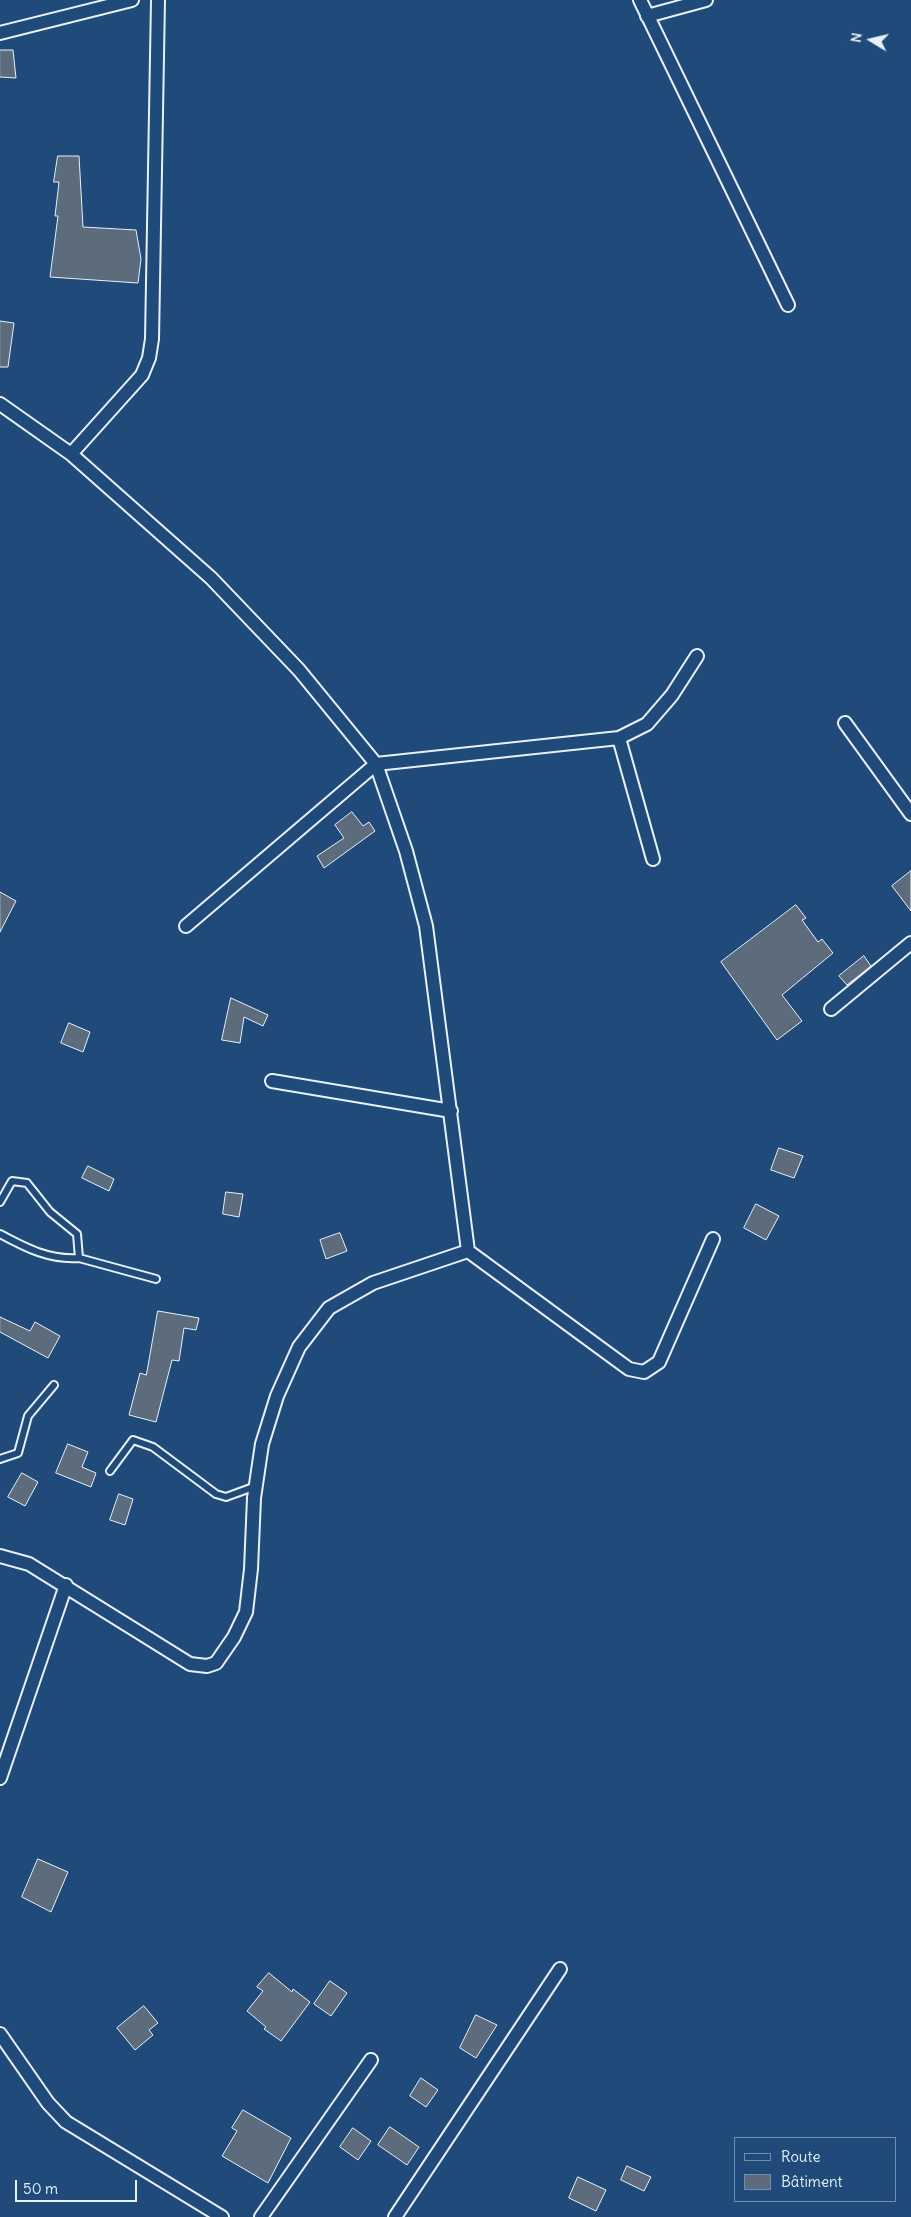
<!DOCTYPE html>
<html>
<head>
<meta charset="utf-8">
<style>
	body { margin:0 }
	#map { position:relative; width:911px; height:2217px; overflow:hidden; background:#1f4a7a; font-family:Delius,sans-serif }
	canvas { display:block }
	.legend { position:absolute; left:734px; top:2137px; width:162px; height:65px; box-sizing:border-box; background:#1f4a7a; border:1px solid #6f8dac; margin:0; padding:6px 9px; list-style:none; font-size:15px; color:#e8f1f8 }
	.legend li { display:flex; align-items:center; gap:10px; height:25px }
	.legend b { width:25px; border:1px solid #6f8dac }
	.north { position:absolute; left:846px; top:15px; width:50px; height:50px; -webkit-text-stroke:4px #1f4a7a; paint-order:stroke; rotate:279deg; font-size:14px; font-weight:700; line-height:20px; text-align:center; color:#e8f1f8 }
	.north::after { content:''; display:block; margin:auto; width:18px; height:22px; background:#e8f1f8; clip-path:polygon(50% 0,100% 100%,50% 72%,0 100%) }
	.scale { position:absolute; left:15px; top:2180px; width:122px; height:22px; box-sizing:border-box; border:2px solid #e8f1f8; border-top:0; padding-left:6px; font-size:15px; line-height:18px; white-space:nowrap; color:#e8f1f8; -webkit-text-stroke:4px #1f4a7a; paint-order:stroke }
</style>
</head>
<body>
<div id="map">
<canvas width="911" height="2217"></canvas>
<ul class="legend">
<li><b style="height:6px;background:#1f4a7a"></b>Route</li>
<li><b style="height:14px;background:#5c6c7c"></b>Bâtiment</li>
</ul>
<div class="north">N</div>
<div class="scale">50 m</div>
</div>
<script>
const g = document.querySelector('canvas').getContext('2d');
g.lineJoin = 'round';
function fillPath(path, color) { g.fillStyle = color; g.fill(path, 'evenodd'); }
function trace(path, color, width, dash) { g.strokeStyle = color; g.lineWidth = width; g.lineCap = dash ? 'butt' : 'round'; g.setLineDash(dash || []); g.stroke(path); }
const building = new Path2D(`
	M0 50H13L16 78 0 77Z
	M58 156H79L83 227 136 230 141 259 138 283 50 277 58 216H55L59 182H54Z
	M0 321 14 323 8 367H0Z
	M352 812 363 826 369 822 375 831 324 868 317 856 344 838 335 825Z
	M911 871V911L892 886Z
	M0 892 16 901 0 932Z
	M796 905 806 918 802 920 818 942 822 939 833 953 782 995 802 1021 777 1040 721 962Z
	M864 956 871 966 847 985 839 976Z
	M231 998 268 1015 263 1026 244 1017 240 1043 222 1040Z
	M69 1023 90 1032 83 1052 61 1043Z
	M779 1148 803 1156 794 1178 771 1170Z
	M88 1166 114 1179 109 1191 82 1178Z
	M226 1192 243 1194 239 1217 223 1214Z
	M756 1204 779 1216 766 1240 744 1228Z
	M340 1233 347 1251 326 1259 320 1240Z
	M158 1311 199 1318 196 1330 184 1328 179 1361 172 1360 156 1422 129 1415 140 1373 146 1375Z
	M0 1317 30 1331 35 1322 60 1336 48 1358 0 1332Z
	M68 1444 88 1452 82 1467 96 1473 91 1487 56 1473Z
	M22 1473 38 1482 25 1506 8 1497Z
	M119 1494 133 1499 125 1525 110 1520Z
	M38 1859 68 1872 51 1912 22 1897Z
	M269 1973 292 1992 293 1989 310 2002 281 2041 264 2029 266 2027 247 2011 263 1991 257 1987Z
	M330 1981 347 1993 331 2016 314 2004Z
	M144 2006 158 2023 149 2030 153 2035 135 2050 117 2028Z
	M476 2015 497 2025 476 2058 460 2048Z
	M421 2078 438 2090 426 2107 410 2096Z
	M243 2110 291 2138 268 2183 222 2156 237 2131 232 2128Z
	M390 2127 419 2147 407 2165 378 2145Z
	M353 2128 371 2141 358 2160 340 2147Z
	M627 2166 651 2177 644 2191 621 2180Z
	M578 2177 606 2190 596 2211 569 2198Z`);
const lane = new Path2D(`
	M0 1202 12 1181 27 1183 50 1212 77 1234 79 1258C49 1260 26 1248 0 1234
	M79 1258 156 1279
	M0 1459 18 1453 28 1416 54 1385
	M110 1471 133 1440 153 1447 216 1494 226 1497 256 1486`);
const street = new Path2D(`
	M640 0 788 305
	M647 16 706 0
	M0 33 132 0
	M0 404 71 454 211 578 299 670 376 764 406 851 426 926 468 1251 629 1369 644 1372 659 1362 713 1239
	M71 454 142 375 149 358 152 339 158 0
	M845 723 911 814
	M619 738 653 859
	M186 926 376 764 619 738 647 724 672 695 697 656
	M831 1009 911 943
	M272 1081 451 1111
	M0 1556 29 1564 190 1664 207 1666 216 1663 234 1637 246 1612 251 1569 254 1498 262 1444 277 1396 299 1347 329 1308 373 1283 468 1251
	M0 1778 66 1585
	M0 2034 48 2103 66 2122 222 2217
	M261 2217 371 2060
	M395 2217 560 1969`);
fillPath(building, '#5c6c7c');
trace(building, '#e8f1f8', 1);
trace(lane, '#e8f1f8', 10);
trace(street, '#e8f1f8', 16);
trace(lane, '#1f4a7a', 6);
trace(street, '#1f4a7a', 12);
</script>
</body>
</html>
